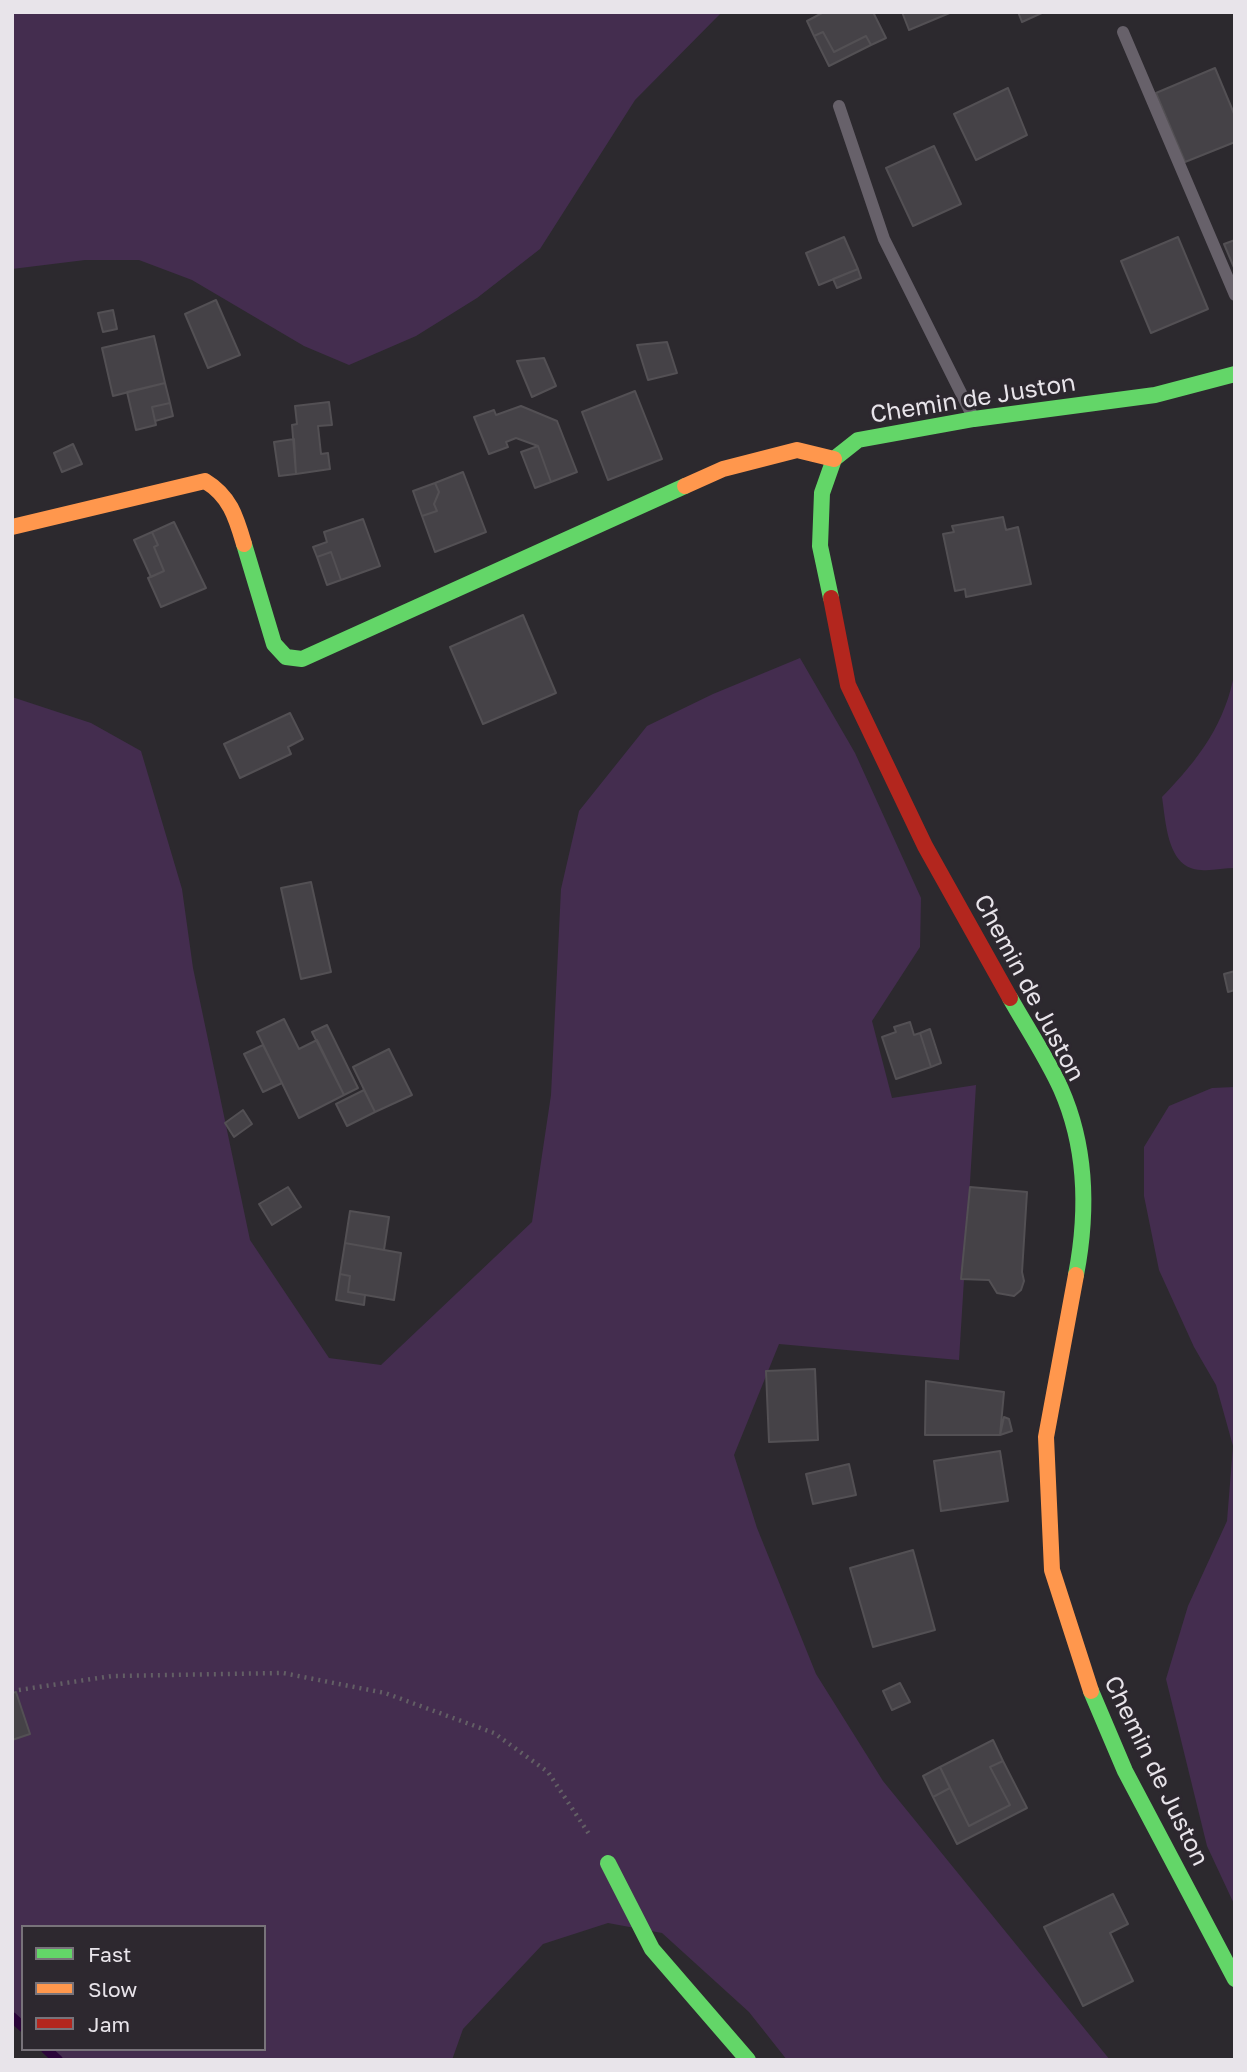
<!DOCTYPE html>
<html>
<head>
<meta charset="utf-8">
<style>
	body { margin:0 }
	#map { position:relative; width:1247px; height:2072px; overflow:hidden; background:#2c292e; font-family:"Golos Text",sans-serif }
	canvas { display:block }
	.frame { position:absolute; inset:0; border:14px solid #e8e4ea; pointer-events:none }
	.legend { position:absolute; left:21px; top:1925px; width:245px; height:126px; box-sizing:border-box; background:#2d282f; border:2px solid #78737a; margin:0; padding:9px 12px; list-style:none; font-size:21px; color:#e8e4ea }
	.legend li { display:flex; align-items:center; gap:14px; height:35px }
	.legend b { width:35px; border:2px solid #78737a }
</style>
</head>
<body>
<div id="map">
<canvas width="1247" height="2072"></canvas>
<div class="frame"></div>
<ul class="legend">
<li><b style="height:9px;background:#63d668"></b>Fast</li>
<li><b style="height:9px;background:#ff974d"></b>Slow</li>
<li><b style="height:9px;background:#b3261e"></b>Jam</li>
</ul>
</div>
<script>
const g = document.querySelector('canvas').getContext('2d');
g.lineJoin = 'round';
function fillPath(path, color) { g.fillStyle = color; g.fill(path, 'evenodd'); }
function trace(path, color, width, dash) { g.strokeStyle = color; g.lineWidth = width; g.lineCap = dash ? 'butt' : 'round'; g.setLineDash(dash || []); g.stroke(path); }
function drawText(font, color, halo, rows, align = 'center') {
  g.font = font + ' "Golos Text",sans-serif'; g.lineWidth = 6; g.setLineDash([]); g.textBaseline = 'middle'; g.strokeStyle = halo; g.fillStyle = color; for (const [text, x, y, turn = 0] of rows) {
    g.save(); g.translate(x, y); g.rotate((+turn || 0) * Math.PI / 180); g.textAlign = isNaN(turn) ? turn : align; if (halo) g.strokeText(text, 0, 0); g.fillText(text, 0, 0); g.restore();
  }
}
const green = new Path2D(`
	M12 12H722L635 100 540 249 477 298 416 336 349 365 304 346 192 280 139 260H85L12 269Z
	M800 658 855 753 921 898 920 947 872 1021 892 1098 976 1085 959 1360 779 1344 734 1455 757 1528 816 1674 883 1781 1110 2060H787L749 2012 662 1933 608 1923 543 1944 463 2029 452 2060H61L48 2049H264V1927H23V2030L12 2021V697L91 723 141 751 182 889 193 968 250 1240 329 1358 381 1365 532 1222 551 1095 561 889 579 811 647 726 713 694Z
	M1235 670V868C1224 868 1212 871 1201 870 1167 869 1166 822 1162 797 1199 759 1226 723 1235 670Z
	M1235 1087V1906L1207 1846 1166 1679 1188 1606 1227 1521 1233 1446 1216 1385 1194 1347 1159 1270 1144 1196V1147L1169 1106 1212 1088Z`);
const stream = new Path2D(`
	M12 2017 23 2027
	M46 2049 58 2060`);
const building = new Path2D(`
	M824 12H873L886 38 871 45 866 36 834 52 823 32 814 36 807 21Z
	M902 12H952L909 30Z
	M1018 12H1044L1022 22Z
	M823 32 834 52 866 36 871 45 829 66 814 36Z
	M1215 68 1235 116V142L1185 162 1156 93Z
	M1008 88 1027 135 976 160 954 114Z
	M934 146 961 204 913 226 886 168Z
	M844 237 858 269 819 285 806 253Z
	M1178 237 1208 309 1151 333 1121 261Z
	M1235 240V270L1224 244Z
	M858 269 861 278 837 288 833 279Z
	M216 300 240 355 208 368 185 314Z
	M113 310 117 329 103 332 98 313Z
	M154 336 165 383 113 396 102 348Z
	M667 342 677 373 648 380 637 345Z
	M544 358 556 386 532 397 517 361Z
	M165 383 170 403 152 407 156 425 136 430 127 392Z
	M635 391 662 459 608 480 582 412Z
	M329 402 332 425 318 426 321 454 328 453 330 469 296 474 292 425 297 424 295 406Z
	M170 403 173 416 155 421 152 407Z
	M521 406 557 421 577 472 551 482 538 446 516 438 506 442 508 447 489 454 474 417 494 410 496 415Z
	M294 439 296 474 279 476 274 442Z
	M73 444 82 464 62 472 54 453Z
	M538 446 551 482 535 488 521 452Z
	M463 472 486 532 435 552 422 516 437 511 434 504 439 492 435 483Z
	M435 483 439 492 434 504 437 511 422 516 413 491Z
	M1003 517 1006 530 1018 527 1031 584 966 597 965 589 955 591 943 534 954 532 952 526Z
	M363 519 380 566 341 580 331 552 317 557 313 547 327 542 324 532Z
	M174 522 206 588 161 607 148 578 164 571 154 547 158 545 152 532Z
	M152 532 158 545 154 547 164 571 151 577 134 540Z
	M331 552 341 580 327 585 317 557Z
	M523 615 556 693 483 724 450 647Z
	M290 713 303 739 288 747 291 754 240 778 224 744Z
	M311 882 331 972 301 979 281 888Z
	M1235 971V990L1228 992 1224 974Z
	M284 1019 299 1049 317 1040 344 1095 299 1118 257 1032Z
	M910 1022 914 1035 920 1033 931 1067 896 1079 882 1037 896 1032 894 1027Z
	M327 1025 358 1088 344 1095 312 1032Z
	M930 1029 941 1063 931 1067 920 1033Z
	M263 1045 282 1083 263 1092 244 1054Z
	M389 1049 412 1095 375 1112 353 1067Z
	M364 1090 375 1112 347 1126 336 1104Z
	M243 1110 252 1124 234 1137 225 1123Z
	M288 1187 301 1207 272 1225 259 1204Z
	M970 1187 1027 1192 1022 1272 1024 1281 1021 1290 1014 1296 997 1293 989 1280 961 1279Z
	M350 1211 389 1217 384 1250 345 1243Z
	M345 1243 401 1253 394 1300 348 1292 350 1276 340 1274Z
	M340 1274 350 1276 348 1292 365 1295 364 1305 336 1300Z
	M815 1369 818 1440 769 1442 766 1371Z
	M926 1381 1004 1392 1000 1435H925Z
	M1004 1417 1009 1419 1012 1431 1000 1435Z
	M1000 1451 1008 1501 941 1511 934 1461Z
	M849 1464 856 1495 813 1504 806 1474Z
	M913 1550 935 1630 873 1647 850 1568Z
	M900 1683 910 1702 892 1710 883 1691Z
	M16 1692 30 1734 12 1740V1693Z
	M993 1740 1003 1761 990 1767 1010 1805 969 1826 940 1767Z
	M1003 1761 1027 1808 957 1844 933 1797 950 1788 969 1826 1010 1805 990 1767Z
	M940 1767 950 1788 933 1797 923 1776Z
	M1113 1894 1128 1924 1110 1933 1133 1981 1083 2006 1044 1927Z`);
const path = new Path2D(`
	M12 1691 112 1676 283 1673 385 1693 494 1733 548 1772 591 1837`);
const lane = new Path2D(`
	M1123 32 1235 295
	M839 106 884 239 972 415`);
const fast = new Path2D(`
	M244 544 274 644 286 657 302 659 685 486
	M831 598 820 546 822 493 834 459 858 440 974 419 1155 395 1235 374
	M1010 998C1027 1028 1047 1058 1061 1089 1087 1148 1088 1212 1076 1275
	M1091 1691 1125 1771 1235 1979
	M608 1863 652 1949 748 2060`);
const slow = new Path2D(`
	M685 486 723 469 797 450 834 459
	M12 527 205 481C230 496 236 517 244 544
	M1076 1275 1046 1437 1052 1570 1091 1691`);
const jam = new Path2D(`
	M831 598 848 685 925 846 1010 998`);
const streetNames = [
	["Chemin de Juston",973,399,-9],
	["Chemin de Juston",1029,988,62],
	["Chemin de Juston",1156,1771,64]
];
fillPath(green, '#442d4f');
trace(stream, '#2a0439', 10);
fillPath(building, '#454247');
trace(building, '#535054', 2);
trace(path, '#635f65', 4.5, [2, 5]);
trace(lane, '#67616a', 12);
trace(fast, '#63d668', 16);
trace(slow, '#ff974d', 16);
trace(jam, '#b3261e', 16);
drawText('24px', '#e8e4ea', '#2d282f', streetNames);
</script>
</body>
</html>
